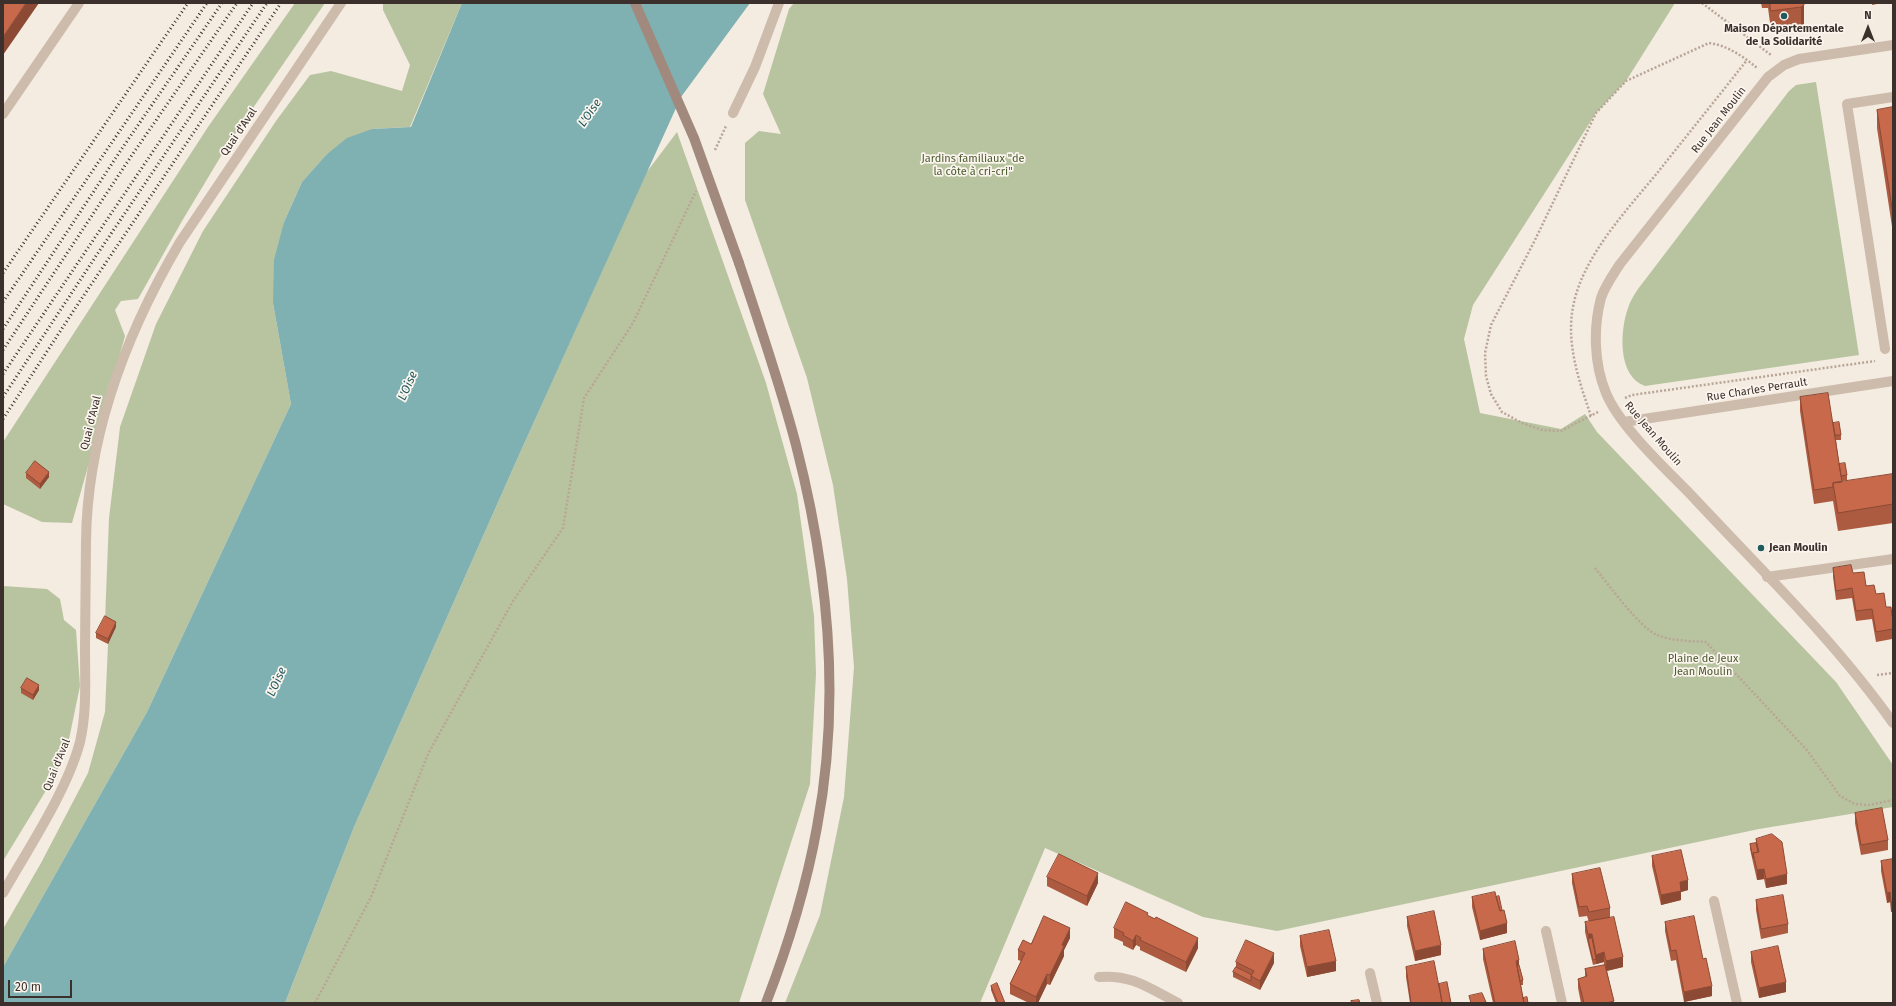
<!DOCTYPE html>
<html>
<head>
<meta charset="utf-8">
<style>
	body { margin:0 }
	#map { position:relative; width:1896px; height:1006px; overflow:hidden; background:#f4ebe1; font-family:"Fira Sans",sans-serif }
	canvas { display:block }
	.frame { position:absolute; inset:0; border:4px solid #3b302b; pointer-events:none }
	.north { position:absolute; left:1848px; top:8px; width:40px; height:40px; -webkit-text-stroke:3px #fbf5ee; paint-order:stroke; rotate:0deg; font-size:11px; font-weight:700; line-height:16px; text-align:center; color:#3b302b }
	.north::after { content:''; display:block; margin:auto; width:14px; height:18px; background:#3b302b; clip-path:polygon(50% 0,100% 100%,50% 72%,0 100%) }
	.scale { position:absolute; left:8px; top:980px; width:64px; height:18px; box-sizing:border-box; border:2px solid #3b302b; border-top:0; padding-left:5px; font-size:12px; line-height:14px; white-space:nowrap; color:#3b302b; -webkit-text-stroke:3px #fbf5ee; paint-order:stroke }
</style>
</head>
<body>
<div id="map">
<canvas width="1896" height="1006"></canvas>
<div class="frame"></div>
<div class="north">N</div>
<div class="scale">20 m</div>
</div>
<script>
const g = document.querySelector('canvas').getContext('2d');
g.lineJoin = 'round';
function fillPath(path, color) { g.fillStyle = color; g.fill(path, 'evenodd'); }
function trace(path, color, width, dash) { g.strokeStyle = color; g.lineWidth = width; g.lineCap = dash ? 'butt' : 'round'; g.setLineDash(dash || []); g.stroke(path); }
function drawText(font, color, halo, rows, align = 'center') {
  g.font = font + ' "Fira Sans",sans-serif'; g.lineWidth = 3.5; g.setLineDash([]); g.textBaseline = 'middle'; g.strokeStyle = halo; g.fillStyle = color; for (const [text, x, y, turn = 0] of rows) {
    g.save(); g.translate(x, y); g.rotate((+turn || 0) * Math.PI / 180); g.textAlign = isNaN(turn) ? turn : align; if (halo) g.strokeText(text, 0, 0); g.fillText(text, 0, 0); g.restore();
  }
}
const green = new Path2D(`
	M295 3H325L227 146 182 221 138 299 121 301 115 310 125 336 72 523 42 522 3 504V442L208 127Z
	M383 3H462L410 127 372 129 326 155 302 182 284 222 273 303 291 404 147 712 3 967V929L41 863 88 773 105 712 108 644 116 627 105 621 109 518 120 427 156 324 203 231 276 121 310 75 331 71 402 91 410 65 383 10Z
	M794 3H1675L1626 81 1596 113 1473 305 1464 339 1480 413 1561 429 1585 414 1597 432 1836 682 1893 765V807L1759 829 1277 931 1203 917 1045 848 980 1003H785L820 915 844 797 854 667 847 579 833 485 807 378 745 200V143L759 131 781 134 763 94 789 9Z
	M1816 82 1859 355 1645 386C1617 376 1620 330 1628 308 1630 301 1634 295 1638 289L1789 91 1796 85Z
	M677 132 766 383 797 494 814 616 816 674 810 784 739 1003H285L354 827 519 455 646 173Z
	M3 586 47 589 60 599 64 620 76 630 80 686 69 739 56 774 3 861Z`);
const water = new Path2D(`
	M462 3H750L681 97 519 455 354 827 285 1003H3V967L147 712 291 404 273 303 274 260 284 222 302 182 326 155 347 138 372 129 411 127Z`);
const path = new Path2D(`
	M1702 3 1771 55
	M715 150 726 126
	M1625 398 1632 395 1875 361
	M1598 412 1561 431 1542 430 1522 423 1502 412 1491 394 1486 376 1485 353 1491 325 1535 240 1596 113 1626 81 1709 43C1726 45 1743 56 1757 68
	M1591 416C1579 381 1566 344 1573 307 1582 257 1627 210 1658 172 1688 134 1718 97 1747 60
	M1595 568C1609 585 1639 627 1657 635 1672 641 1690 641 1706 642L1806 749 1840 796 1855 804 1869 805 1893 800
	M1877 675 1893 673
	M315 1003 371 897 428 754 513 601 563 528 584 398 633 323 696 191`);
const lane = new Path2D(`
	M3 114 79 3
	M1885 349 1847 104 1893 97`);
const street = new Path2D(`
	M1893 45 1799 59 1784 65 1768 77 1620 264C1613 275 1605 286 1601 298 1593 328 1594 364 1606 393 1620 427 1667 470 1693 497 1761 570 1835 641 1893 723
	M733 113 755 67 779 3
	M1624 422 1893 381
	M1767 577 1893 559
	M3 893C28 849 67 791 80 742 87 712 85 680 85 649 85 614 86 578 86 542 87 435 127 332 180 242L341 3
	M1714 901 1737 1003
	M1546 931 1562 1003
	M1370 973 1377 1003
	M1099 977C1132 974 1150 989 1178 1003`);
const secondary = new Path2D(`
	M739 263C759 323 780 384 796 445 828 569 841 701 817 827 806 888 788 946 766 1003`);
const rail = new Path2D(`
	M3 273 188 3
	M3 302 207 3
	M3 329 123 147 222 3
	M3 350 130 158 237 3
	M3 374 253 3
	M3 397 98 253 267 3
	M3 419 76 307 281 3`);
const secondaryBridge = new Path2D(`
	M635 3 694 138 739 263`);
const wall = new Path2D(`
	M1761 3H1804V24L1801 26 1771 30 1768 8H1762Z
	M1872 3H1882L1872 5Z
	M1893 107V233L1877 128V110Z
	M1800 397 1841 435V440H1836L1839 464 1847 475V480L1842 481V482L1893 474V523L1838 531 1833 501 1814 504 1800 411Z
	M26 473 49 477 40 489 26 478Z
	M1833 568 1853 573 1876 594 1886 607 1892 616H1893V643L1892 639 1876 642 1872 619 1856 621 1852 598 1836 600 1833 577Z
	M116 627 108 644 96 638V633Z
	M21 688 39 690 33 700 21 693Z
	M1855 813 1888 840V850L1861 855 1855 823Z
	M1756 839 1787 884 1766 888 1764 879 1757 880 1750 849V844L1756 843Z
	M1652 856 1688 890 1681 892V900L1661 905 1652 866Z
	M1893 859V911L1891 912 1890 902 1887 903 1881 871V861Z
	M1572 874 1610 908V918L1623 967 1607 971 1614 1003H1581L1578 988V979L1585 977V969L1604 965V962L1593 965 1585 932V922H1589L1587 916 1579 917 1572 883Z
	M1047 877 1098 883 1087 906 1047 886Z
	M1472 897 1507 933 1480 940 1472 907Z
	M1756 900 1788 924V933L1761 939 1756 910Z
	M1148 916 1198 948 1186 972 1140 950V947L1136 945 1133 950 1123 945V942L1114 938V928Z
	M1407 917 1441 955 1415 961 1407 926Z
	M1665 922 1703 959 1712 996 1684 1002 1676 960 1671 961 1665 931Z
	M1300 936 1336 971 1307 977 1300 946Z
	M1070 938 1064 950V956L1050 985 1047 984 1038 1003H1029L1010 994V984L1021 961 1018 960V950L1031 944Z
	M1483 949 1519 965 1523 980V985H1521L1523 998 1528 1003H1493L1483 959Z
	M1751 952 1786 992 1759 998 1751 962Z
	M1236 962 1274 963 1260 990 1233 977V972L1236 967Z
	M1406 967 1439 984 1451 1003H1410L1406 977Z
	M991 986 1005 1003H996L991 990Z`);
const shadedWall = new Path2D(`
	M26 3H39L3 55V37Z
	M1804 5V24L1801 26V7Z
	M49 472V477L40 489V484Z
	M116 622V627L108 644V639Z
	M39 685V690L33 700V695Z
	M1764 869V879L1757 880V870Z
	M1098 873V883L1087 906V896Z
	M1787 874V884L1766 888V879Z
	M1688 880V890L1681 892V900L1661 905V895L1680 882Z
	M1890 892V902L1887 903V893Z
	M1891 902H1893V911L1891 912Z
	M1507 923V933L1480 940V931Z
	M1070 928V938L1064 950V956L1050 985V975L1062 945Z
	M1588 934H1592V943L1588 939Z
	M1136 935V945L1133 950V941Z
	M1198 938V948L1186 972V962Z
	M1441 945V955L1415 961V951Z
	M1604 952V962L1596 964V955Z
	M1274 953V963L1260 990V981Z
	M1623 957V967L1606 971V961Z
	M1519 960V970H1517L1516 961Z
	M1336 961V971L1307 977V967Z
	M1047 974V984L1038 1003H1036V997Z
	M1786 982V992L1759 998V988Z
	M1712 986V996L1684 1002V992Z`);
const building = new Path2D(`
	M3 3H26L3 37Z
	M1770 3H1804V5L1801 7 1771 11Z
	M1893 107V214L1877 110Z
	M1828 393 1842 482 1833 483V487L1814 490 1800 397Z
	M1839 422 1841 435H1835L1833 423Z
	M35 461 49 472 40 484 26 473Z
	M1845 463 1847 475 1841 476 1839 464Z
	M1893 474V504L1838 513 1833 483Z
	M1851 565 1853 573 1864 572 1866 586 1874 585 1876 594 1884 593 1886 607H1891L1892 616H1893V634L1892 629 1876 632 1872 609 1856 611 1852 588 1836 591 1833 568Z
	M105 616 116 622 108 639 96 633Z
	M27 678 39 685 33 695 21 688Z
	M1882 808 1888 840 1861 845 1855 813Z
	M1772 834 1782 842 1787 874 1766 879 1764 869 1757 870 1753 853 1759 852 1756 839Z
	M1756 843 1758 852 1753 853V858L1750 844Z
	M1681 850 1688 880 1680 882 1681 891 1661 895 1652 856Z
	M1059 854 1098 873 1087 896 1047 877Z
	M1893 859V902H1891L1890 892 1887 893 1881 861Z
	M1600 868 1610 908 1589 912 1587 906 1579 907 1572 874Z
	M1495 892 1500 911 1504 910 1507 923 1480 931 1472 897Z
	M1783 895 1788 924 1761 929 1756 900Z
	M1499 896 1502 910 1500 911 1496 897Z
	M1126 902 1148 913 1147 915 1155 919 1156 917 1198 938 1186 962 1140 940 1141 938 1136 935 1133 941 1123 935 1124 933 1114 928Z
	M1434 911 1441 945 1415 951 1407 917Z
	M1044 916 1070 928 1062 945 1064 946 1050 975 1047 974 1036 997 1010 984 1025 953 1018 950 1023 940 1031 944Z
	M1694 916 1703 959 1706 958 1712 986 1684 992 1676 950 1671 951 1665 922Z
	M1614 917 1623 957 1606 961 1604 952 1596 955 1592 934H1588L1585 922Z
	M1329 930 1336 961 1307 967 1300 936Z
	M1592 938 1596 959 1593 960 1588 939Z
	M1246 940 1274 953 1260 981 1251 976 1254 971 1236 962Z
	M1515 941 1519 960 1516 961 1524 1003H1495L1483 949Z
	M1778 946 1786 982 1759 988 1751 952Z
	M1434 961 1442 1002 1437 1003H1411L1406 967Z
	M1519 965 1523 980 1520 981 1517 966Z
	M1605 965 1614 1001 1607 1003H1584L1578 979 1587 976 1585 969Z
	M1236 967 1252 975 1251 976V981L1233 972Z
	M1447 982 1451 1003H1442L1439 984Z
	M997 983 1005 1003H998L991 986Z
	M1482 993 1486 1002 1481 1003H1471L1469 996Z
	M1527 997 1528 1003H1524L1523 998Z
	M1359 1000 1360 1003H1352L1351 1001Z`);
const markers = [
	[1784,16,4,"#1f5a5e"],
	[1761,548,4,"#1f5a5e"]
];
const poiNames = [
	["Maison Départementale",1784,29],
	["de la Solidarité",1784,42],
	["Jean Moulin",1769,548,"left"]
];
const streetNames = [
	["Rue Jean Moulin",1719,120,-52],
	["Quai d'Aval",239,132,-56],
	["Rue Charles Perrault",1757,390,-9],
	["Quai d'Aval",91,423,-76],
	["Rue Jean Moulin",1653,434,49],
	["Quai d'Aval",57,765,-68]
];
const parkNames = [
	["Jardins familiaux \"de",973,159],
	["la côte à cri-cri\"",973,172],
	["Plaine de Jeux",1703,659],
	["Jean Moulin",1703,672]
];
const waterNames = [
	["L'Oise",590,113,-55],
	["L'Oise",408,386,-66],
	["L'Oise",277,682,-66]
];
fillPath(green, '#b8c4a0');
fillPath(water, '#7fb0b2');
trace(path, '#b9a596', 2.5, [2, 2]);
trace(lane, '#cdbbac', 10);
trace(street, '#cdbbac', 10);
trace(secondary, '#a18a7d', 10);
trace(rail, '#3b302b', 3, [1, 3]);
trace(secondaryBridge, '#a18a7d', 10);
fillPath(wall, '#ac5a40');
fillPath(shadedWall, '#8c4a34');
fillPath(building, '#c8694b');
trace(building, '#8c4a34', 1);
for (const [x, y, r, color] of markers) { const dot = new Path2D(); dot.arc(x, y, r, 0, 2 * Math.PI); g.fillStyle = color; g.fill(dot); trace(dot, '#fbf5ee', 1.5); }
drawText('bold 11px', '#3b302b', '#fbf5ee', poiNames);
drawText('11px', '#3b302b', '#fbf5ee', streetNames);
drawText('11px', '#4a5a2e', '#fbf5ee', parkNames);
drawText('italic 12px', '#1f5a5e', '#fbf5ee', waterNames);
</script>
</body>
</html>
